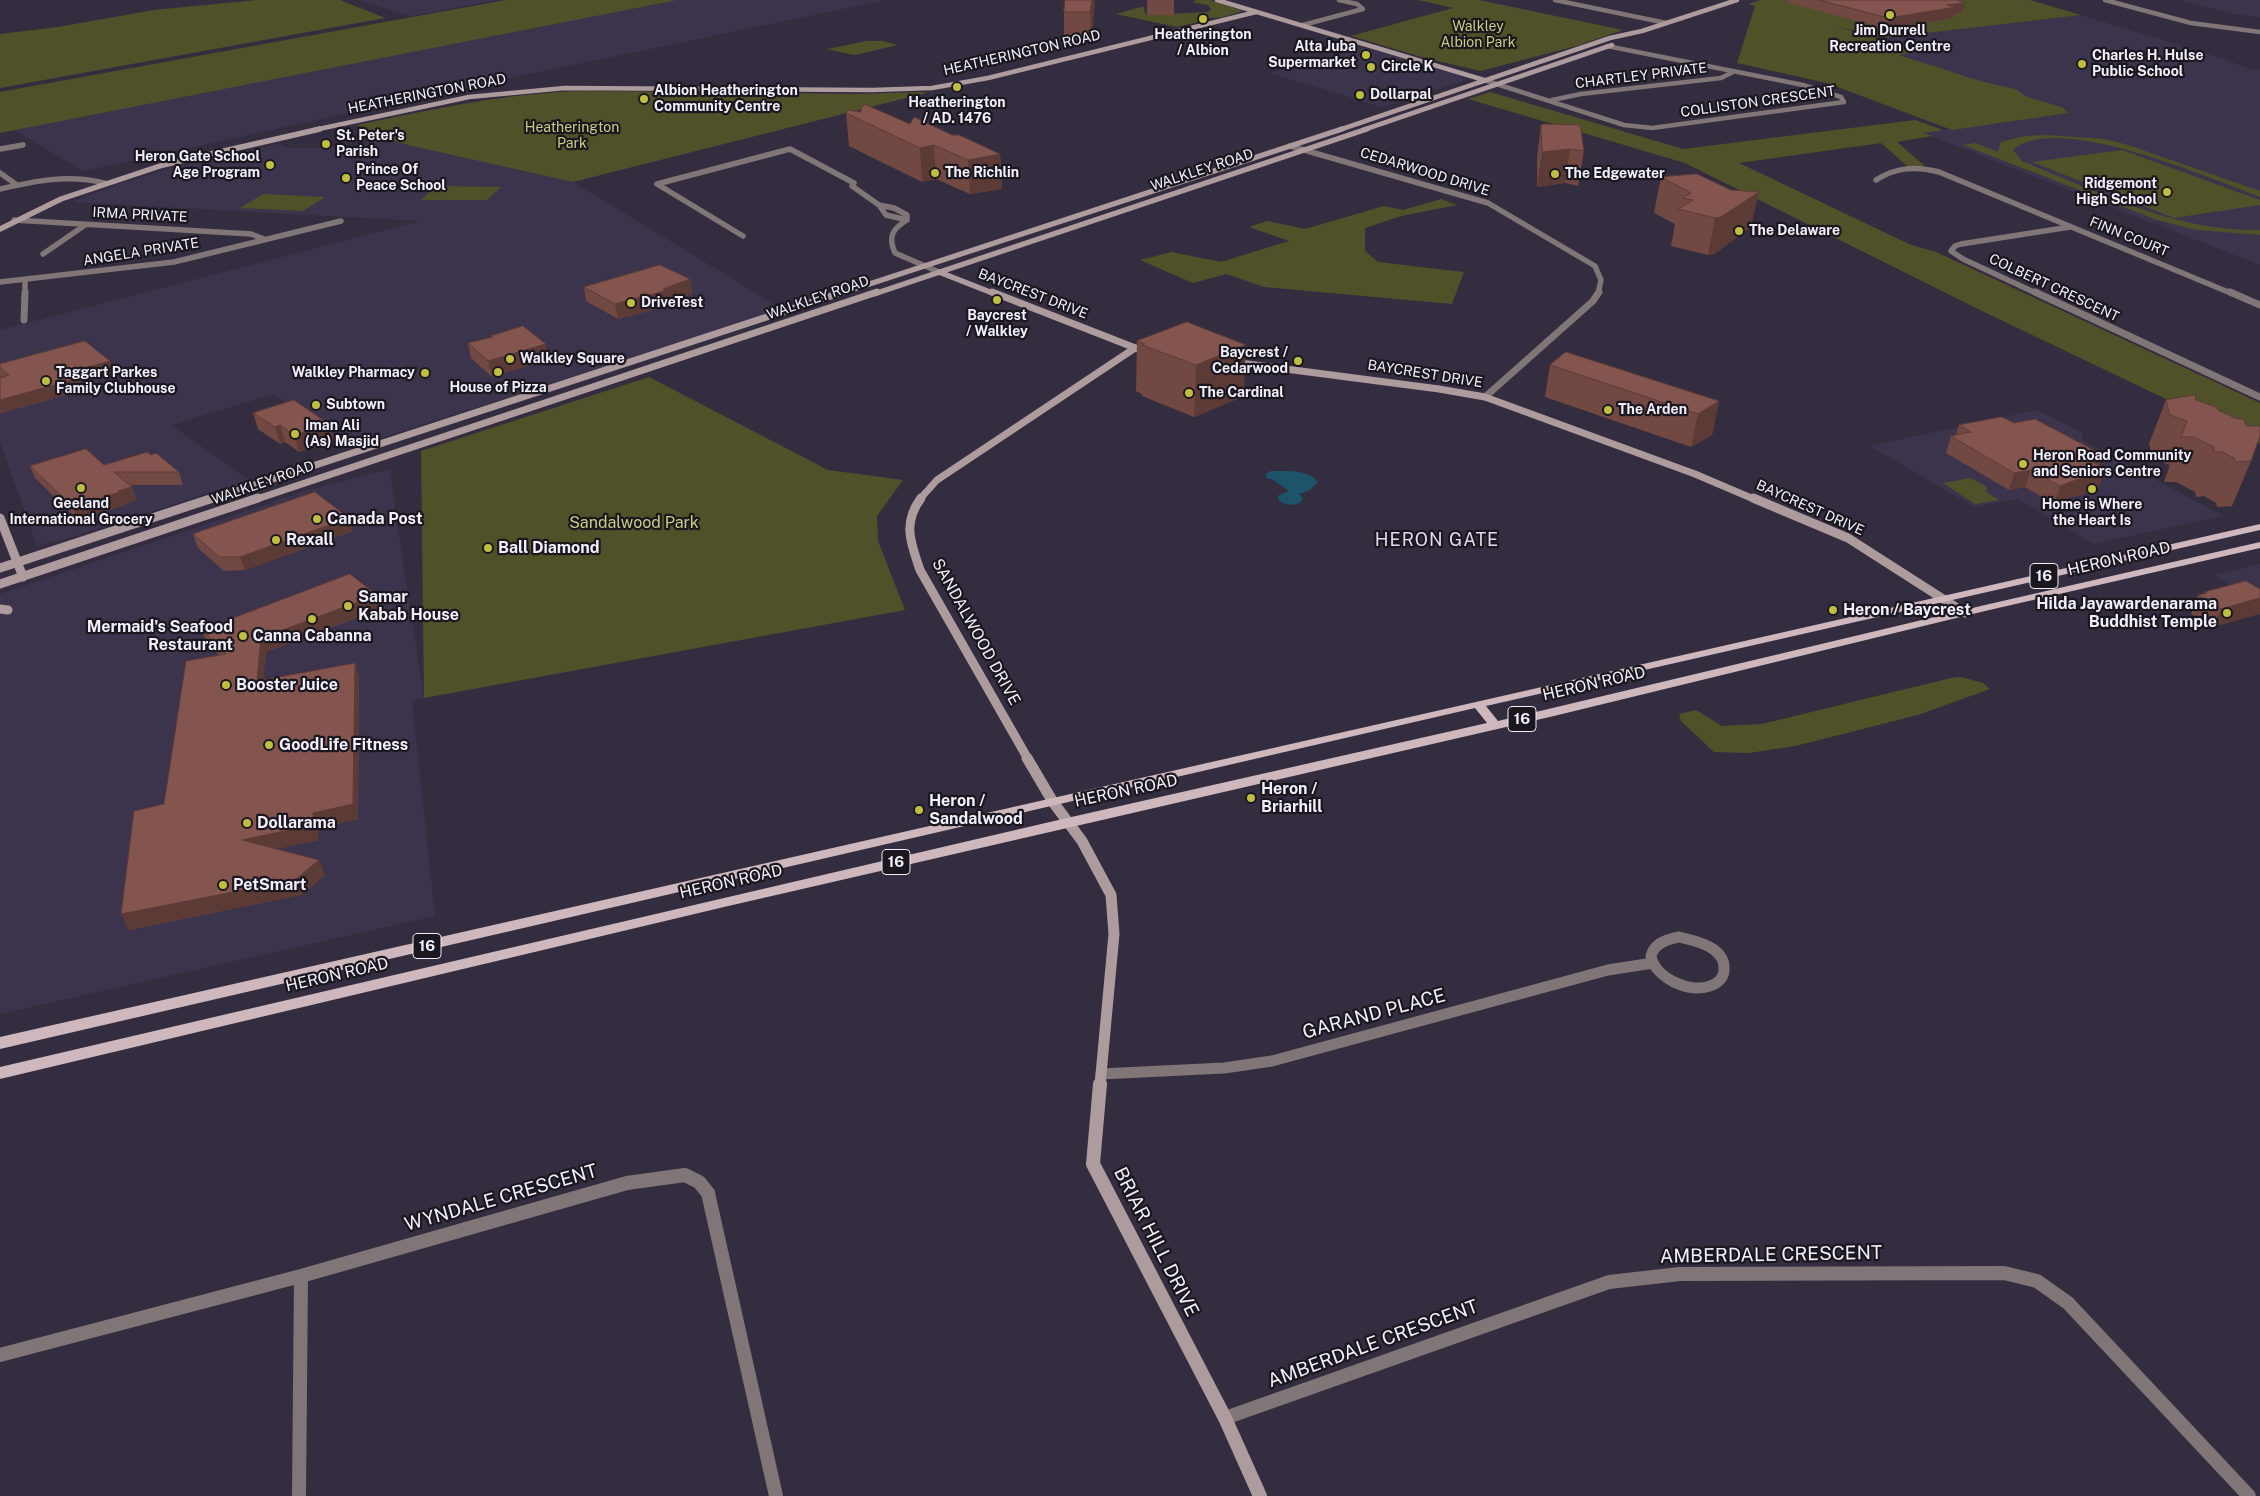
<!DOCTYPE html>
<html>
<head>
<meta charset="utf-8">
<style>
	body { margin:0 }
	canvas { display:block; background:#332d3f }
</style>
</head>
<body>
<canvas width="2260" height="1496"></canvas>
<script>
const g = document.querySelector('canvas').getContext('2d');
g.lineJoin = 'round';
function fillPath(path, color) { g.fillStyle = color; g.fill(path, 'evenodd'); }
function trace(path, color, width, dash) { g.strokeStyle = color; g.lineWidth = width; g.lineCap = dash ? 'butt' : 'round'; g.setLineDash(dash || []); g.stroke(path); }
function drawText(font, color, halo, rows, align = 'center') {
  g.font = font + ' "Public Sans",sans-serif'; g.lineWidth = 4.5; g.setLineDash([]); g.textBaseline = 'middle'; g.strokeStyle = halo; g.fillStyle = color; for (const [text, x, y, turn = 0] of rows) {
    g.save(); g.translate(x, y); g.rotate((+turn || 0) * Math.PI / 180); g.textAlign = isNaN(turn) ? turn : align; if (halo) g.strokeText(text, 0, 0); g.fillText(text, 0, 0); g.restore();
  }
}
const built = new Path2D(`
	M358 0H499L410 16Z
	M669 0H886L510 78 83 171 11 128Z
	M2180 0H2260V17L2233 14Z
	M2081 15 2224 59 2252 70H2260V265L1923 133 2063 113 1888 51 1911 47 1883 38Z
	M1362 47 1456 74 1463 78V81L1382 107 1270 73Z
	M384 138 412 146 573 182 782 309 347 449 274 394 171 425 249 480 69 538 37 546 0 442V330L421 221 72 202 116 185 177 166 279 144 288 148 345 147Z
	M2037 410 2082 433V440L2223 516 2093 544 2018 499 1974 507 1870 446Z
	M390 469 397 524 424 698 412 701 435 916 0 1014V594L308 490Z
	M2260 564V603L2214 575Z`);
const green = new Path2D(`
	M257 0H340L385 18 0 88V34L58 27 154 10Z
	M506 0H677L0 133V92Z
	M1196 0H1210L1243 11 1223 17 1202 19 1207 20 1177 27 1116 14 1141 7H1144L1145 13 1147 15 1207 12 1211 10 1208 5 1192 2Z
	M1418 0H1479L1623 30 1576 46 1481 71 1425 58 1351 36 1453 8Z
	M1761 0H2030L2081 15 1883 38 1831 25 1921 51 1899 55 1980 81 2015 89 2027 97 2062 107 2068 113 1952 130 1827 83 1737 63 1755 6 1748 4Z
	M867 41H882L898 45 854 55 827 49Z
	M590 91 859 94 925 92 926 93 573 182 412 146 384 138 357 125C435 109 510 92 590 91Z
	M1490 92 1683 149 1915 120 1943 130 1924 133 1932 136 1897 142 1925 166H1907L1881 143 1739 163 1911 245 1936 252 2260 403V444L1978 309 1685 163 1468 99Z
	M2047 135 2105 139 2128 145 2260 191V197C2211 179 2056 111 2013 150L2022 161C2099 192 2176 232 2260 230V235L2197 230 2157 220 1963 145 1975 143 1998 152 2001 142 2024 136Z
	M2122 150 2260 200V205L2174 218 2032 162Z
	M436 186 501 187 487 200H421Z
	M263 194 325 197 303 211 240 208Z
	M1441 199 1457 205 1401 216 1365 228V251L1378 262 1464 272 1452 304 1264 287 1226 274 1193 283 1140 260 1172 252 1221 262 1289 241 1249 227 1267 221 1305 229 1384 206 1403 210Z
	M649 377 828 470 903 480 877 516 878 541 905 610 424 698 421 451Z
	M1971 478 1987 487 1986 492 1999 500 1975 504 1943 483Z
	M1961 677 1983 683 1990 689 1918 715 1795 746 1749 753 1714 752 1681 721 1679 714 1696 710 1722 726 1762 724 1951 678Z`);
const water = new Path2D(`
	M1271 471C1286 471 1309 469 1318 482L1310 490 1299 494 1303 498 1300 503 1292 505 1282 503 1278 498 1279 495 1289 491 1272 479 1266 478V474Z`);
const streetFar4 = new Path2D(`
	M1555 0 1666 23
	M2105 0 2191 23 2260 32
	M1303 25 1363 9 1357 4 1339 0
	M1484 80 1624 125 1652 128 1844 102 1841 97 1803 85 1607 46
	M1552 100 1581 94 1721 78 1733 72`);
const streetFar3 = new Path2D(`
	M1290 146 1488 203 1595 266 1601 280 1598 294
	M0 149 23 145
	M0 173 17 185
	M1876 180C1896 167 1916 166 1939 172L2233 294
	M0 189C35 181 68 174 104 183
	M879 205 894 208 907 215V220L886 215Z
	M14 220 251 234 264 239
	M907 220C892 229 888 237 895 253L939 272
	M743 236 657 184 790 149 854 183 852 186 879 205
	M43 254 85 225
	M0 282 174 262 341 221
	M25 294V280
	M2038 294 1963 259 1951 251 1955 246 1961 244 2070 227`);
const streetFar2 = new Path2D(`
	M2035 292 2260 397
	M2230 292 2260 305
	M24 320 25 292
	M1485 397 1593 301 1599 292`);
const streetFar1 = new Path2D(`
	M1679 937C1696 941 1726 947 1724 970 1724 978 1717 984 1710 986 1690 994 1655 978 1651 956 1654 943 1667 939 1679 937Z
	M1101 1074 1224 1068 1272 1061 1608 970 1653 963`);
const street = new Path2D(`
	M0 1355 301 1276 627 1183 685 1175 699 1182 708 1193 776 1496
	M1225 1418 1609 1282 1680 1274 2004 1273 2037 1281 2068 1303 2249 1496
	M299 1496 301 1276`);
const secondaryFar5 = new Path2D(`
	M1217 0 1484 80
	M314 130 469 97 565 88 872 90 932 88 988 78 1256 12
	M1339 130 1610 38 1642 31 1737 0
	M1363 130 1612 45`);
const secondaryFar4 = new Path2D(`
	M0 229 61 199 163 165 320 129
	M939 272 995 294
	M839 294 1342 129
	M874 294 1367 129`);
const secondaryFar3 = new Path2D(`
	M992 292 1138 349
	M1232 362 1439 389 1485 397 1695 474 1756 500
	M209 500 843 292
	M254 500 877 292
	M919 500 937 480 1135 348`);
const secondaryFar2 = new Path2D(`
	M921 498C902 524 911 543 920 570L1028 759
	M1753 498 1848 538 1965 613
	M0 518 23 577
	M0 568 213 498
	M0 584 258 498
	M0 609 8 610`);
const secondaryFar1 = new Path2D(`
	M1027 758 1053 802 1082 841 1111 895 1114 934 1100 1085`);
const secondary = new Path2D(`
	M1100 1084 1093 1164 1225 1418 1260 1496`);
const primary = new Path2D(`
	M2260 524V530L1486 706 1498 721 1985 605 2260 542V548L1985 611 1554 716 724 907 0 1079V1067L1067 818 1487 723 1475 708 0 1049V1037Z`);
const wall = new Path2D(`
	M1095 0 1091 40H1064V12Z
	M1147 0H1174V15H1147Z
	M1787 0H1957L1962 13 1954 14 1953 18 1887 29 1786 2Z
	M846 113 952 135 1000 154 1002 189 970 194 936 179 922 182 849 146Z
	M1541 125 1584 151 1578 186 1565 183 1537 187V158Z
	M1697 174 1751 227 1714 254 1708 255 1671 246 1675 224 1654 213 1661 177Z
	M690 279 692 294 667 303 668 306 618 319 586 301 584 287Z
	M1187 322 1244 396 1194 417 1142 396V394L1136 391 1137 341Z
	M491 336 549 359 492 377 471 358 468 343 491 337Z
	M0 364 114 373 78 383 80 391 1 413 0 412V378H1L0 375Z
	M1550 365 1719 401 1712 435 1691 447 1545 397Z
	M2166 400H2196L2237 419 2251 461 2232 506 2217 507 2216 503 2204 496 2196 497 2195 492 2176 482H2164L2170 465 2153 459 2149 444Z
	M253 413 335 441 299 452 285 442 280 444 258 429Z
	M2014 423 2103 455 2099 466 2105 469 2099 486 2083 495 2070 497 2054 504 2025 487 2009 490 1946 453 1951 436 1956 435 1959 425Z
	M151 455 179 472 183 485H129L132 487 137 500 124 504 125 505 78 520 35 478 30 466 104 465Z
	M353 531 245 570 224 571 198 548 193 534Z
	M2260 589 2213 627 2191 614 2198 595 2204 594 2205 592Z
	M381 609 266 652 263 680 359 677 358 819 318 828V840L276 849 325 875 301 895 128 930 164 804 219 655 208 644 202 630Z`);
const shadedWall = new Path2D(`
	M1092 0H1095L1091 40 1090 12Z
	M1965 3 1962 13 1954 14 1953 18 1887 29 1889 18 1947 5Z
	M934 145 936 179 922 182 920 148Z
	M1570 149 1565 183 1537 187 1542 152Z
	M1000 154 1002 189 970 194 968 160Z
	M1759 192 1751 227 1714 254 1708 255 1715 218Z
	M690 279 692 294 667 303 668 306 618 319 615 304 663 289Z
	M546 344 549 359 492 377 488 361Z
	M1246 345 1244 396 1194 417 1196 365Z
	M110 361 114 373 78 383 80 391 1 413 0 410V400L69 372Z
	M1719 401 1712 435 1691 447 1698 414Z
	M280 425 285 442 280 444 275 427Z
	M330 425 335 441 299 452 294 435Z
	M2103 455 2097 472 2087 459Z
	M2105 469 2099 486 2083 495 2070 497 2054 504 2060 486Z
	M2031 470 2025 487 2009 490 2014 473Z
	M132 487 137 500 124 504 125 505 78 520 73 507Z
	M349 518 353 531 245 570 240 557Z
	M377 595 381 609 266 652 262 695 257 681 261 638Z
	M2260 598V614L2213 627 2221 609Z
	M355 663 359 677 358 819 318 828V840L248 855 242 840Z
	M319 860 325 875 301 895 128 930 121 914Z`);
const building = new Path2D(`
	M1065 0H1092L1090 12H1064Z
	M1819 0H1957L1965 3 1947 5 1956 7 1889 18Z
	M864 104 910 124 914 117 952 135H959L1000 154 968 160 934 145 920 148 846 113 848 110 860 112Z
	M1544 124 1580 125 1584 151 1570 149 1542 152 1541 125Z
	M1697 174 1731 190 1759 192 1721 217 1715 218 1678 209 1693 200 1682 198 1691 193 1661 177Z
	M660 265 690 279 663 289 665 291 615 304 584 287Z
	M1187 322 1246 345 1196 365 1142 345 1145 344 1137 341Z
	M523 326 546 344 488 361 468 343 493 337 491 336Z
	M85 341 110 361 69 372 76 379 0 400V378L9 375 0 368V364Z
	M1566 352 1719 401 1698 414 1550 365Z
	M2195 395 2196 400 2216 407 2218 410 2237 419H2243L2247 426H2260V436L2251 461 2236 462 2234 458 2222 452H2214V447L2194 437H2181L2187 421 2170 415 2166 400Z
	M294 400 330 425 294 435 280 425 275 427 253 413Z
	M2002 417 2014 423 2035 419 2103 455 2087 459 2105 469 2089 478 2076 480 2060 486 2031 470 2014 473 1951 436 1971 432 1959 425Z
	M86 449 104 465 147 452 151 455 156 453 179 472H114L132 487 118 491 120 492 73 507 30 466Z
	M315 492 349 518 240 557H219L193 534Z
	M350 574 377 595 261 638 257 681 355 663 353 804 313 813V825L242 840 319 860 295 880 121 914 134 811 164 804 186 661 226 654 202 630Z
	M2246 581 2260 589V598L2221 609 2198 595 2207 593 2205 592Z`);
const markers = [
	[1890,15,5,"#bfbe41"],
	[1203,19,5,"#bfbe41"],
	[1366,55,5,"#bfbe41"],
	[2082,64,5,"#bfbe41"],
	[1371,67,5,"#bfbe41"],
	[957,87,5,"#bfbe41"],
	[1360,95,5,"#bfbe41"],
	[644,99,5,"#bfbe41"],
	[326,144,5,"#bfbe41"],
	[270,165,5,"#bfbe41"],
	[935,173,5,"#bfbe41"],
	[1555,174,5,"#bfbe41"],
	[346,178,5,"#bfbe41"],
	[2167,192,5,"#bfbe41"],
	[1739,231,5,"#bfbe41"],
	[997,300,5,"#bfbe41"],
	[631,303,5,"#bfbe41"],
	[510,359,5,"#bfbe41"],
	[1298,361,5,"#bfbe41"],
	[498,372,5,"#bfbe41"],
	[425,373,5,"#bfbe41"],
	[46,381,5,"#bfbe41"],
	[1189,393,5,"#bfbe41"],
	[316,405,5,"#bfbe41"],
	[1608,410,5,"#bfbe41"],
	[295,434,5,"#bfbe41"],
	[2023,464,5,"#bfbe41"],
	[81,488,5,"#bfbe41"],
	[2092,489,5,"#bfbe41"],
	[317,519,5,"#bfbe41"],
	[276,540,5,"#bfbe41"],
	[488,548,5,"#bfbe41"],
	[348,606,5,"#bfbe41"],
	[1833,610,5,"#bfbe41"],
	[2227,613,5,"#bfbe41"],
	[312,619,5,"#bfbe41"],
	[243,636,5,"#bfbe41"],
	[226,685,5,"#bfbe41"],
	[269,745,5,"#bfbe41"],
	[1251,798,5,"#bfbe41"],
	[919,810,5,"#bfbe41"],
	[247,823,5,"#bfbe41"],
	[223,885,5,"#bfbe41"]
];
const farParknames = [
	["Walkley",1478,27],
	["Albion Park",1478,43],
	["Heatherington",572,128],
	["Park",572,144]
];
const farPoinames = [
	["Jim Durrell",1890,31,"center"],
	["Recreation Centre",1890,47,"center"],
	["Heatherington",1203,35,"center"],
	["/ Albion",1203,51,"center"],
	["Alta Juba",1356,47,"right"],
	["Supermarket",1356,63,"right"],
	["Charles H. Hulse",2092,56],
	["Public School",2092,72],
	["Circle K",1381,67],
	["Albion Heatherington",654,91],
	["Community Centre",654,107],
	["Dollarpal",1370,95],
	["Heatherington",957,103,"center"],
	["/ AD. 1476",957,119,"center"],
	["St. Peter's",336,136],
	["Parish",336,152],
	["Heron Gate School",260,157,"right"],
	["Age Program",260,173,"right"],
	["Prince Of",356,170],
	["Peace School",356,186],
	["The Richlin",945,173],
	["The Edgewater",1565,174],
	["Ridgemont",2157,184,"right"],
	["High School",2157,200,"right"],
	["The Delaware",1749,231],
	["DriveTest",641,303],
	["Baycrest",997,316,"center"],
	["/ Walkley",997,332,"center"],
	["Baycrest /",1288,353,"right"],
	["Cedarwood",1288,369,"right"],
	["Walkley Square",520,359],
	["Taggart Parkes",56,373],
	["Family Clubhouse",56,389],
	["Walkley Pharmacy",415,373,"right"],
	["House of Pizza",498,388,"center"],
	["The Cardinal",1199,393],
	["Subtown",326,405],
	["The Arden",1618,410],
	["Iman Ali",305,426],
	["(As) Masjid",305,442],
	["Heron Road Community",2033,456],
	["and Seniors Centre",2033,472],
	["Geeland",81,504,"center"],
	["International Grocery",81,520,"center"],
	["Home is Where",2092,505,"center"],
	["the Heart Is",2092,521,"center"]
];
const farStreetnames = [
	["HEATHERINGTON ROAD",1022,53,-13],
	["CHARTLEY PRIVATE",1641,76,-7],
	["HEATHERINGTON ROAD",427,94,-11],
	["COLLISTON CRESCENT",1758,102,-8],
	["WALKLEY ROAD",1202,170,-18],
	["CEDARWOOD DRIVE",1425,172,17],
	["IRMA PRIVATE",140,215,3],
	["FINN COURT",2129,237,22],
	["ANGELA PRIVATE",141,252,-9],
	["COLBERT CRESCENT",2054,288,25],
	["BAYCREST DRIVE",1033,294,21],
	["WALKLEY ROAD",818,298,-19],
	["BAYCREST DRIVE",1425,374,9],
	["WALKLEY ROAD",263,483,-19],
	["BAYCREST DRIVE",1810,508,24]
];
const shields = [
	[2044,576,28],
	[1522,719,28],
	[896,862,28],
	[427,946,28]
];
const shieldNames = [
	["16",2044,576],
	["16",1522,719],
	["16",896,862],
	["16",427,946]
];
const poiNames = [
	["Canada Post",327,519],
	["Rexall",286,540],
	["Ball Diamond",498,548],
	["Samar",358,597],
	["Kabab House",358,615],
	["Hilda Jayawardenarama",2217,604,"right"],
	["Buddhist Temple",2217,622,"right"],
	["Heron / Baycrest",1843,610],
	["Mermaid's Seafood",233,627,"right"],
	["Restaurant",233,645,"right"],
	["Canna Cabanna",312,636,"center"],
	["Booster Juice",236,685],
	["GoodLife Fitness",279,745],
	["Heron /",1261,789],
	["Briarhill",1261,807],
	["Heron /",929,801],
	["Sandalwood",929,819],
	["Dollarama",257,823],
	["PetSmart",233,885]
];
const parkNames = [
	["Sandalwood Park",634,523]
];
const streetNames = [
	["HERON ROAD",2119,559,-13],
	["SANDALWOOD DRIVE",976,632,61],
	["HERON ROAD",1594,684,-13],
	["HERON ROAD",1126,791,-12],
	["HERON ROAD",731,882,-13],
	["HERON ROAD",337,975,-13]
];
const neighbourhoodNames = [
	["HERON GATE",1437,540]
];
const nearStreetnames = [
	["GARAND PLACE",1374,1014,-15],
	["WYNDALE CRESCENT",501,1198,-16],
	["BRIAR HILL DRIVE",1156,1242,63],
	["AMBERDALE CRESCENT",1771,1255,-1],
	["AMBERDALE CRESCENT",1373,1344,-20]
];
fillPath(built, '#3c344c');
fillPath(green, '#505129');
fillPath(water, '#1d5469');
trace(streetFar4, '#807577', 4.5);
trace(streetFar3, '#807577', 5.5);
trace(streetFar2, '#807577', 7);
trace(streetFar1, '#807577', 11);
trace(street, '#807577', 14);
trace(secondaryFar5, '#ad9b9e', 4.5);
trace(secondaryFar4, '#ad9b9e', 5.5);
trace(secondaryFar3, '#ad9b9e', 7);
trace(secondaryFar2, '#ad9b9e', 9);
trace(secondaryFar1, '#ad9b9e', 11);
trace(secondary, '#ad9b9e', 14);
fillPath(primary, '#cfb8bd');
fillPath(wall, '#724843');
fillPath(shadedWall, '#5c3b37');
fillPath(building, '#84544e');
trace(building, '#5c3b37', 1);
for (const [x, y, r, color] of markers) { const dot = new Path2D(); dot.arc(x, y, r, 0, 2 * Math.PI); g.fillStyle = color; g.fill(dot); trace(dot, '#1a171f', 2); }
drawText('14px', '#cacd83', '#1a171f', farParknames);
drawText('bold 14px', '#f2eefa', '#1a171f', farPoinames, 'left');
drawText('14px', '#f2eefa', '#1a171f', farStreetnames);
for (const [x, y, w] of shields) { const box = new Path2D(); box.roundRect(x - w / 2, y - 12.5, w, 25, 4); g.fillStyle = '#1a171f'; g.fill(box); trace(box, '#f2eefa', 1); }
drawText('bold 15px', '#f2eefa', null, shieldNames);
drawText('bold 16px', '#f2eefa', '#1a171f', poiNames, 'left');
drawText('16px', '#cacd83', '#1a171f', parkNames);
drawText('16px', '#f2eefa', '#1a171f', streetNames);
g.letterSpacing = '1px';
drawText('18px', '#e1d9f1', '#1a171f', neighbourhoodNames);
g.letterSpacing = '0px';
drawText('19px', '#f2eefa', '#1a171f', nearStreetnames);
</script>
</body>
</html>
